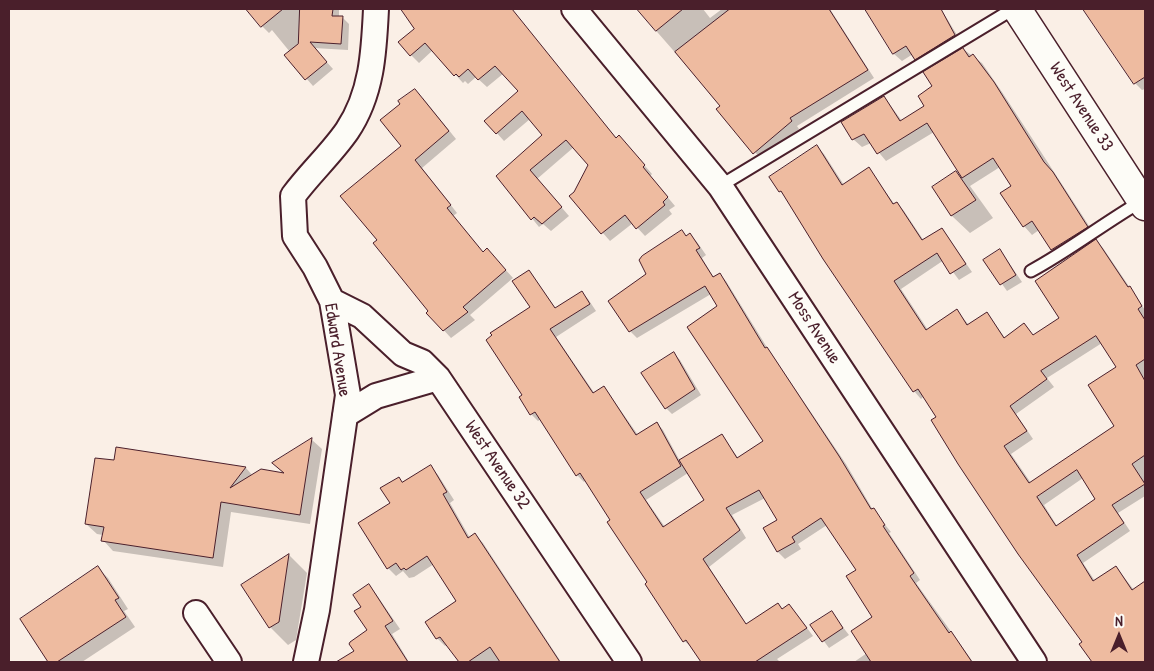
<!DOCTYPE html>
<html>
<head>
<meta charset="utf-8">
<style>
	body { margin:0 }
	#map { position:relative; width:1154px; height:671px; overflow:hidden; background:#faefe6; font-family:"Patrick Hand",sans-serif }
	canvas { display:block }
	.frame { position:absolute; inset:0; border:10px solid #4a1f2b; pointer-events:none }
	.north { position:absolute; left:1094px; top:611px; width:50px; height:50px; -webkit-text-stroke:4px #fdfcf7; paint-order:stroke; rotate:0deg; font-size:14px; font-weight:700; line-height:20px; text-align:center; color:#4a1f2b }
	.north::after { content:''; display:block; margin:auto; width:18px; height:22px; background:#4a1f2b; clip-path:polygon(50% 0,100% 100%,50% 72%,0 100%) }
</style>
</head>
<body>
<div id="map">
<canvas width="1154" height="671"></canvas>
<div class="frame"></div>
<div class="north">N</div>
</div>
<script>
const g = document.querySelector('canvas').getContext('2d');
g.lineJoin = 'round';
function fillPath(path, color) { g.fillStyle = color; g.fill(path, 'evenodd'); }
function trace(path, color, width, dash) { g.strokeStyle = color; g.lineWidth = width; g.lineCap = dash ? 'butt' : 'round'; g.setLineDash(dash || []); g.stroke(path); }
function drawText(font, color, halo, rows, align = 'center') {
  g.font = font + ' "Patrick Hand",sans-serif'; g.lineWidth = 4.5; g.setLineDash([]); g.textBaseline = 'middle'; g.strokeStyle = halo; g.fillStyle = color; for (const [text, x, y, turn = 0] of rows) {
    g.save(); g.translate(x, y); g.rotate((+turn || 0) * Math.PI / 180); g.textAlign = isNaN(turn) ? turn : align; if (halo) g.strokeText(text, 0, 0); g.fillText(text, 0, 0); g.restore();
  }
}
const shadow = new Path2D(`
	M249 9H339V17L343 18 349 24 348 50 314 48 333 69 313 86 286 55 290 52 272 30 269 33 262 26Z
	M406 9H511L617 139 627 145 652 174 650 176 675 206 669 210 672 214 645 236 633 223 610 241 571 197 575 193 589 165 574 147 537 179 569 216 551 231 543 224 539 227 498 176 544 135 530 119 504 141 486 121 520 91 504 73 487 87 476 77 468 84 465 81 463 83 433 50 419 63 411 55 416 29 404 11Z
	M637 9H703L710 18 722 9H754L763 20 776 9H830L874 78 797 126 799 129 761 160 722 106Z
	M867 9H941L962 43 923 66 913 54 902 61 894 54Z
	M1084 9H1121L1124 13 1132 9H1145V89L1142 90 1135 83Z
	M963 49 982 63 1002 92 1095 235 1061 258 1039 230 1032 235 1024 226 1013 186 1000 167 970 186 993 218 970 233 952 216 934 187 956 172 963 177 934 132 886 161 871 143 862 147 853 139 884 97 902 121 926 106 934 86Z
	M423 98 456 139 422 168 457 213 453 216 483 253 494 257 513 278 470 315 475 320 451 338 428 313 430 311 378 240 403 147Z
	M817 147 824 154 844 185 869 169 895 205 897 203 904 211 924 241 942 229 972 272 959 280 944 260 901 289 928 330 957 311 969 325 987 313 1005 338 1024 325 1034 336 1061 318 1096 241 1103 248 1145 310V496L1118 513 1130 531 1083 563 1095 581 1116 567 1134 590 1140 586 1145 591V662L1092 661 1083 643 938 417 924 396 921 399 914 391 787 199 780 191ZM1102 343 1118 368 1116 426 1031 483 1011 454 1033 439 1016 414 1054 387 1047 378ZM1083 478 1097 499 1057 526 1044 505Z
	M682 231 687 237 690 235 697 242 706 255 702 258 714 278 719 274 726 281 768 349 846 464 873 510 891 532 889 533 920 580 916 583 973 662H854L867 653 874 618 857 570 827 525 798 544 801 549 785 559 778 552 765 528 779 520 765 498 732 515 746 538 709 567 747 625 778 605 783 610 798 616 813 636 777 659 780 662H702L692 647 684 641 586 480 584 482 577 475 541 419 538 421 531 414 520 398 524 395 532 307 529 271 556 309 581 292 588 299 596 311 556 337 595 394 604 387 638 435 657 423 663 430 680 461 722 436 739 459 765 441 719 306 711 294 637 338 630 331 648 274ZM688 473 705 500 665 527 646 500Z
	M1000 250 1022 282 1007 291 985 260Z
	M673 353 680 360 701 395 672 414 666 408Z
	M312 440 322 449 310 524 231 512 223 567 113 551 103 540V535L97 534 86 524 115 462 117 448 246 468 253 476 284 474 274 463Z
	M431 467 438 475 454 500 450 503 470 538 475 535 483 543 561 662H460L447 645 445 646 437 638 427 623 458 601 434 564 414 577 409 578 403 571 396 576 388 568 391 503 399 479 403 483Z
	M289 555 307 573 296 640 288 645 270 627 243 586Z
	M98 568 108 578 128 609 124 611 135 627 82 662H49L21 620Z
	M369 586 376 594 400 629 392 634 409 662H356L351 654 355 651 369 631 363 607Z
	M832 613 849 635 829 648 812 625Z`);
const building = new Path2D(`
	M246 9H283L261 27Z
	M300 9H333L332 16H343L341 44 310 42 327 62 305 80 284 55 298 44Z
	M401 9H512L616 138 619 135 645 165 643 167 668 197 663 202 665 205 636 229 625 215 601 234 569 196 574 192 588 165 566 140 530 170 562 207 542 224 534 217 531 220 496 176 542 135 522 111 496 134 484 121 518 91 495 66 478 80 468 69 459 77 456 74 454 76 425 43 410 56 398 42 414 29Z
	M637 9H683L656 31Z
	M730 9H829L868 70 790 118 792 121 753 154 716 109 720 106 675 52Z
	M865 9H941L955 35 915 60 906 46 893 54Z
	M1083 9H1145V77L1134 84Z
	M963 48 969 57 973 54 994 82 1044 162 1053 172 1088 227 1051 250 1032 221 1023 227 1000 193 1011 186 993 158 962 178 927 123 877 154 864 134 852 140 841 122 884 96 900 121 924 106 918 96 932 86 923 72Z
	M415 89 449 131 415 160 451 205 447 208 483 252 487 248 506 270 463 307 468 312 443 331 426 313 428 311 373 243 377 240 340 196 401 146 380 120 400 104 398 101Z
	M817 145 842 185 869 167 893 204 897 202 922 240 942 228 966 264 950 274 937 253 894 281 926 330 957 309 967 325 987 312 1004 338 1024 323 1033 335 1059 318 1035 281 1096 239 1128 287 1130 286 1142 306 1138 309 1145 320V359L1136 365 1145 381V455L1132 464 1145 484 1112 505 1124 523 1077 555 1093 581 1116 566 1132 590 1145 581V662H1092L1079 644 1082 642 1018 554 958 464 931 420 936 417 918 389 913 392 823 259 781 191 779 192 769 177ZM1096 336 1116 367 1088 385 1114 426 1029 483 1004 446 1027 431 1010 406 1047 379 1041 371ZM1077 470 1095 499 1056 526 1037 497Z
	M956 171 976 200 951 216 932 187Z
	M682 230 686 236 690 233 700 248 696 250 713 277 720 273 765 348 767 347 839 456 871 509 874 508 885 525 883 526 914 573 910 576 949 633 951 631 972 662H871L851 631 872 617 846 576 856 570 821 518 792 537 795 542 777 552 763 528 777 520 759 490 726 508 740 530 703 559 746 624 778 603 782 609 789 604 807 628 755 662H701L686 640 683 642 645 584 647 582 607 522 610 520 580 473 576 476 535 412 530 415 519 397 522 395 486 340 492 335 490 333 530 307 512 281 529 270 555 308 582 291 590 304 550 329 593 393 604 386 636 435 657 422 681 466 640 492 663 527 704 500 679 460 722 434 737 458 763 441 687 327 717 306 705 286 629 332 608 301 646 274 639 260 642 256Z
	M1000 249 1016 275 1000 285 983 260Z
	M674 352 695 389 665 409 641 373Z
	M312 438 300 515 221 502 213 558 101 541 104 527 85 524 95 458 114 460 116 447 246 467 230 488 261 469 284 473 272 463Z
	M431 465 447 492 443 494 468 538 475 533 560 662H500L490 647 468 662H459L440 637 436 639 425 622 456 601 427 556 406 570 404 568 401 570 396 563 387 569 358 523 390 503 380 488 399 477 402 482Z
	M289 554 279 622 269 628 241 585Z
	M98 566 119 598 115 600 126 617 57 662H48L20 619Z
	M369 584 393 621 385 626 408 662H336L354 651 349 644 350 642 367 630 354 611 361 607 353 595Z
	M832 611 843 628 822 642 810 625Z`);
const service = new Path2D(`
	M720 186 1013 9
	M1031 271C1070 250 1104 223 1142 201`);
const minor = new Path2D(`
	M574 9 720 186 1034 662
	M332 301 362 316 403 354 422 362 438 378 629 662
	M345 415 376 396 438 378
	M196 613 229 662
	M306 662 317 610 348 395 332 301 315 267 295 236 293 196C310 173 331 154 347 131 372 94 374 52 376 9`);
const tertiary = new Path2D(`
	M1017 9 1145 206`);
const streetNames = [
	["West Avenue 33",1081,107,57],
	["Moss Avenue",814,328,57],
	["Edward Avenue",337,350,81],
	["West Avenue 32",497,465,56]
];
fillPath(shadow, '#0003');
fillPath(building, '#eebba0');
trace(building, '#4a1f2b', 1);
trace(service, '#4a1f2b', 15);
trace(minor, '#4a1f2b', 28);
trace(tertiary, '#4a1f2b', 31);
trace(service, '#fdfcf7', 11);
trace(minor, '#fdfcf7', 24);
trace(tertiary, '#fdfcf7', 28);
drawText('18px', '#4a1f2b', '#fdfcf7', streetNames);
</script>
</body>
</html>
